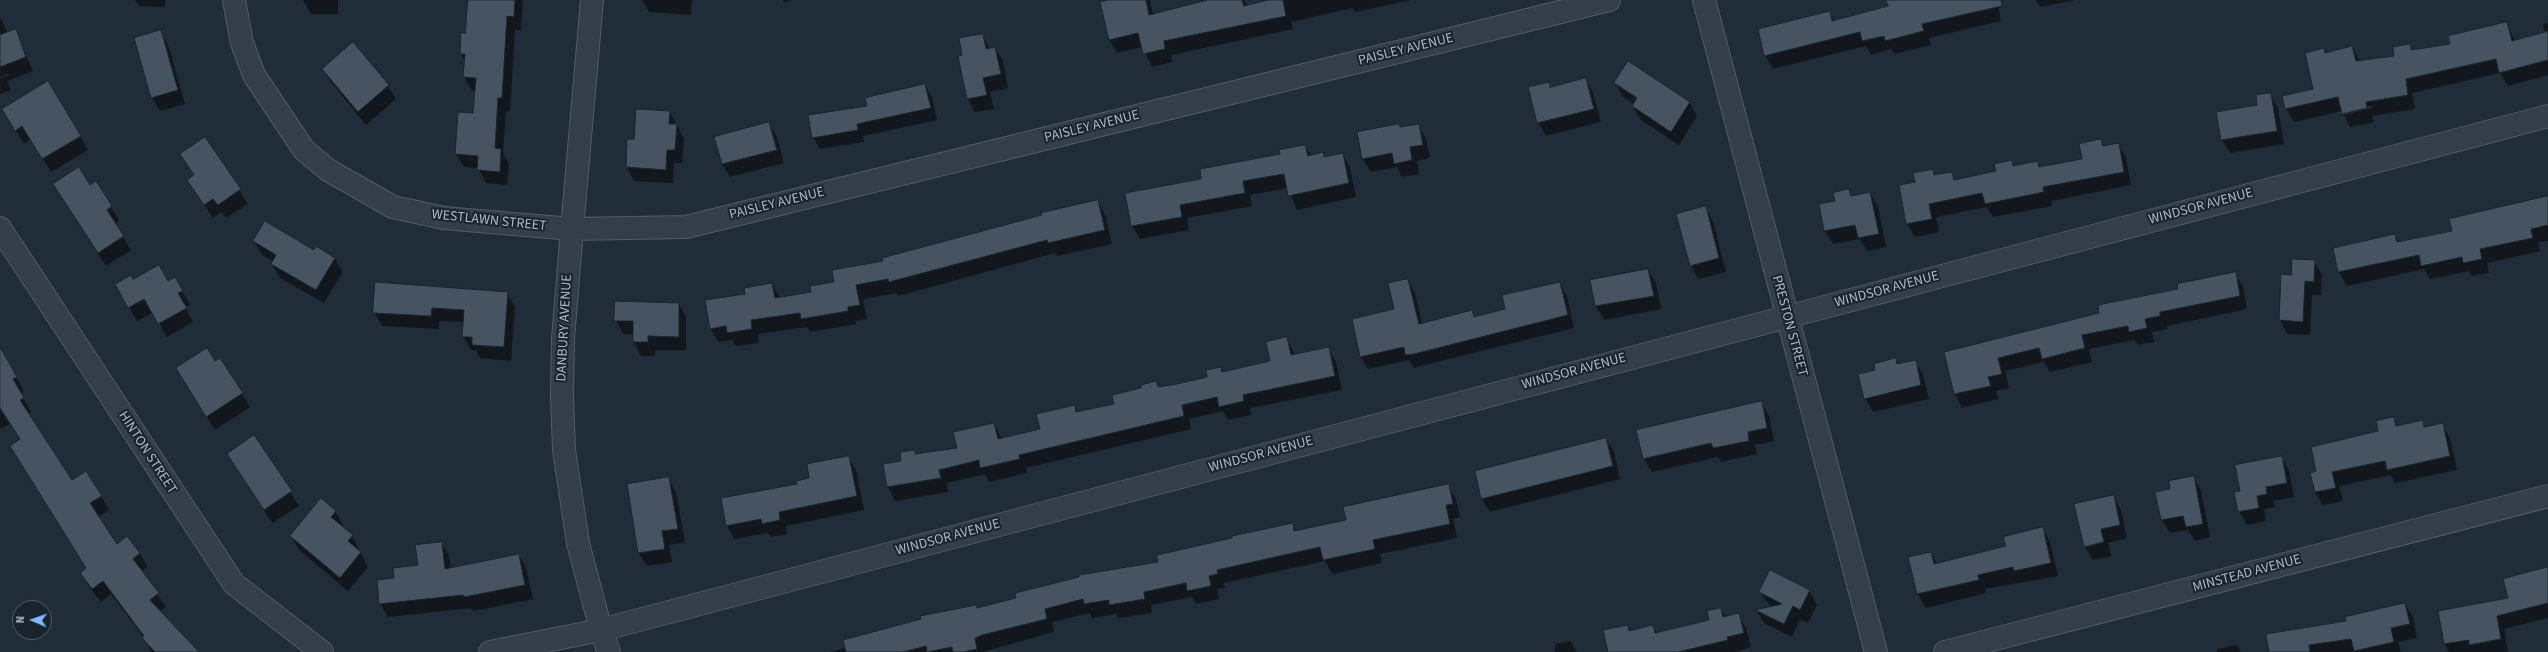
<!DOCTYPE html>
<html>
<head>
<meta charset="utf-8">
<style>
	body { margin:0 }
	#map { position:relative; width:2548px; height:652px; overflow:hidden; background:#202c38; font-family:"Source Sans 3",sans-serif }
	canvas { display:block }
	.north { position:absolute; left:12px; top:600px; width:40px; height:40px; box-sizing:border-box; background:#19232d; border:1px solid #555f6a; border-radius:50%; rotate:272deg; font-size:11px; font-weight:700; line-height:16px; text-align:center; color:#aeb9c5 }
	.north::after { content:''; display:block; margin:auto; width:14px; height:18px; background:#7fbaf9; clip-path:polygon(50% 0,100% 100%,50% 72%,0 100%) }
</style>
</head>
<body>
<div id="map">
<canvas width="2548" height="652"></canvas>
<div class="north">N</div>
</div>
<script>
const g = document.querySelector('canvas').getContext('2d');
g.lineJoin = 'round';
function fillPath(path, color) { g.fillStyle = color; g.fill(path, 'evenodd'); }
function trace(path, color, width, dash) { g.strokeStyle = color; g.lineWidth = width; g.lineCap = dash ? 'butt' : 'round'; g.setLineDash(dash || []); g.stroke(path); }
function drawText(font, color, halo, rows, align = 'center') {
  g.font = font + ' "Source Sans 3",sans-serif'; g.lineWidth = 4; g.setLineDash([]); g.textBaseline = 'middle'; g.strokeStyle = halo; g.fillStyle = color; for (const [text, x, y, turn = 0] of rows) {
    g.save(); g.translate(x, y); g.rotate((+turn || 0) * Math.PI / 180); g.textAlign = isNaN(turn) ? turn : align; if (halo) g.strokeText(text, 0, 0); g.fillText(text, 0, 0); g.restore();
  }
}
const shadow = new Path2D(`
	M135 0H165V7L139 6Z
	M303 0H338V14H311Z
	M468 0H523L521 30H515L510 111H506L503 153 509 164 507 185 486 183 478 168 464 167 456 154 474 114 476 91H472L464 77 465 62 461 54 466 34Z
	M642 0H692L691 15 649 12Z
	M783 0H794L784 2Z
	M1114 0H1150L1153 15 1201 2V0H1244L1248 6 1272 0H1411L1355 12 1352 8 1291 22 1293 29 1171 55 1172 62 1152 67 1142 47 1117 53 1109 39Z
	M1887 0H1997L2001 21 1929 38 1931 45 1894 54 1891 49 1871 55 1866 46 1773 69 1765 55 1829 12 1835 21 1889 7Z
	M2036 0H2076L2040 7Z
	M0 17 8 33 15 30 33 71 7 81 11 90 0 94V79L9 75 8 74 0 77Z
	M2507 23 2515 41 2545 33 2543 24 2548 23V75L2508 86 2500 73 2412 93 2415 109 2372 116 2374 122 2350 127 2342 111 2294 122 2286 109 2314 90 2324 49 2326 53 2352 47 2360 61 2395 57 2409 46 2413 51 2451 45ZM2372 106V108L2345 115V113Z
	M160 31 168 45 185 104 160 111 152 98Z
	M982 35 990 49 995 48 1003 61 1008 88 990 92 994 109 975 112 968 99 963 56Z
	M1629 63 1690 103 1697 116 1679 145 1641 120 1633 106 1634 104 1623 97 1615 83Z
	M323 69 388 86 396 99 366 125 331 82Z
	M1586 79 1593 93 1601 122 1546 136 1538 122 1548 83 1551 88Z
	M925 86 932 97 937 120 863 136 864 142 820 149 813 137 868 107Z
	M2270 94 2278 108 2284 144 2230 153 2222 140Z
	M670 112 684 139 682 163H674L673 183 634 181 627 167 628 140H635Z
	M11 123 80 136 88 150 51 172 31 139 24 144Z
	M769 124 777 137 784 163 730 177 722 164Z
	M1418 125 1426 139 1430 158 1417 161 1419 174 1402 177 1397 167 1371 172 1363 159 1400 128Z
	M205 138 248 204 226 218 222 212 213 218 188 180 195 176 181 154Z
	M2101 140 2105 147 2118 144 2126 158 2131 185 2051 201 2052 206 1993 217 1987 207 1936 217 1939 232 1915 237 1907 224 1916 183 1933 170 1936 176 1951 173 1956 181 1997 172 2011 161 2015 167 2038 162 2041 168 2083 159Z
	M1305 146 1311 156 1322 154 1325 158 1343 154 1350 168 1356 197 1297 210 1288 188 1250 195 1252 206 1187 218 1189 230 1140 239 1132 226 1203 179Z
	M96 182 119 220 115 224 131 250 106 266 62 198Z
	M1849 190 1852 196 1870 193 1878 206 1886 247 1867 251 1860 239 1833 244 1825 231 1836 202Z
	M2548 198V241L2538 242 2540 251 2487 263 2489 273 2472 276 2469 271 2430 279 2424 269 2347 286 2339 272 2334 248 2395 235 2399 242 2453 231Z
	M1098 201 1105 215 1112 244 1057 256 1055 253 898 296 896 293 863 299 867 319 855 321 856 324 810 332 807 327 758 334 759 343 736 346 732 340 718 342 710 328 746 295 772 284 780 298 812 292 884 261Z
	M1705 207 1713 221 1726 272 1698 279 1691 265Z
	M254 241 314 251 316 248 335 259 343 272 324 303 280 278 272 264 274 262 262 255Z
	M2314 261 2322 275 2321 295H2312L2310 335 2287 334 2280 320 2282 275 2292 276Z
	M1648 270 1656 283 1661 309 1604 320 1596 306 1591 281Z
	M2235 273 2243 287 2247 309 2167 326 2168 329 2152 332 2154 342 2138 345 2134 340 2089 349 2092 362 2050 372 2044 362 2005 371 2009 388 1996 391 1998 399 1962 408 1955 394 1945 353 2100 314Z
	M175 278 190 305 185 307 193 322 167 337 153 313 137 321 116 284 133 280 168 282Z
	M1408 280 1415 293 1422 324 1471 311 1475 318 1506 310 1559 283 1567 296 1574 328 1421 366 1414 368 1409 360 1368 369 1361 357 1395 310Z
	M507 293 515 306 511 361 480 358 476 350H471L463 336 464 322 439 321V329L382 326 374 312Z
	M679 304 686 317V350H655V356H641L634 342V334H623L616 320Z
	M1286 338 1295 355 1328 348 1336 362 1342 390 1250 408 1251 415 1228 420 1223 411 1189 419 1191 429 1026 468 1027 473 989 482 985 474 947 483 948 492 895 501 888 487 884 465 902 462 914 451 917 455 958 449 994 424 1002 439 1041 430 1075 406 1078 413 1115 404 1156 382 1159 388 1208 378 1221 368 1223 373 1272 362Z
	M0 349 24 391 20 393 31 412 28 414 72 481 101 496 109 510 98 517 116 546 140 553 147 567 141 572 166 607 159 612 198 652H151L144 638 111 594 101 602 89 587 81 573 87 569 20 440 10 424 1 429 0 426Z
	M220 359 250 407 215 430 185 382Z
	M1896 360 1899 365 1915 361 1923 375 1929 399 1873 412 1865 398 1876 370Z
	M1761 402 1769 416 1774 441 1755 445 1757 454 1721 462 1718 457 1652 472 1644 459 1637 431Z
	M2393 418 2398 427 2422 422 2426 428 2442 424 2450 438 2457 470 2395 483 2391 475 2339 486 2343 501 2323 505 2315 492 2317 472 2380 432Z
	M254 437 299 506 272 523 228 454Z
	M1606 439 1614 452 1620 479 1490 512 1482 499Z
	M848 457 856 470 864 510 786 526 787 534 771 537 768 533 734 539 727 526Z
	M2281 457 2289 470 2294 497 2273 501 2275 507 2264 509 2266 521 2247 525 2239 511 2241 492Z
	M2193 477 2201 491 2210 537 2195 541 2188 530 2170 533 2162 520 2157 492 2172 489Z
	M668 478 676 492 685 542 669 545 672 562 647 566 639 553Z
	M1448 486 1456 499 1460 517 1453 519 1457 538 1380 554 1382 563 1332 574 1325 561 1224 583 1225 588 1217 589 1219 599 1196 604 1192 597 1151 605 1152 613 1118 618 1116 614 1092 618 1090 613 1052 622 1054 632 982 652H831L977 609 1159 563 1292 524 1297 532 1347 521Z
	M2113 496 2121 510 2127 538 2108 543 2111 556 2093 560 2085 547Z
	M335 511 343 525 342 527 352 536 368 567 348 591 299 550 291 536Z
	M2043 529 2050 542 2058 576 1985 589 1986 593 1926 608 1918 594 1910 558 1931 553 1937 564 2007 546Z
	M442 543 449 556 451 569 519 555 526 568 533 599 473 611 471 608 388 617 380 603Z
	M2548 568V618L2504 629 2508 652H2449L2445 644 2439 611 2509 599Z
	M1809 591 1817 605 1808 623 1800 619 1792 637 1764 623 1756 610 1771 607 1760 592Z
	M2405 604 2413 617 2417 638 2398 642 2401 652H2270L2348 622Z
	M1721 609 1726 617 1738 614 1746 628 1751 647 1735 652H1609L1627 626 1630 631 1653 626 1657 633 1710 621Z
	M1570 641 1577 652H1555V644Z
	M2237 645 2241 652H2217V649Z`);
const building = new Path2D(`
	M468 0H515L514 17 507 16 502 98H498L495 148 501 149 500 172 477 170 478 156 455 154 458 112 473 113 476 78 463 77 465 54H460L461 32 465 33Z
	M1109 0H1146L1149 15 1207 0H1242L1244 6 1268 0H1283L1286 16 1164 41 1165 49 1143 54 1138 33 1109 40 1100 2Z
	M1886 0H2001L2002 6 1922 24 1924 31 1885 41 1884 36 1862 41 1860 32 1764 56 1758 29 1830 11 1832 21 1888 6Z
	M2507 22 2512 41 2548 31V60L2499 73 2496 59 2406 79 2408 95 2366 102 2367 108 2342 114 2338 97 2285 109 2282 96 2313 89 2305 53 2324 48 2325 53 2352 46 2356 61 2394 56 2393 47 2410 44 2411 50 2450 44 2448 36Z
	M16 29 26 57 0 67V35Z
	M161 30 178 90 151 98 134 38Z
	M983 34 986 49 995 47 1001 74 983 78 987 95 967 99 958 56 962 55 959 38Z
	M353 42 389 85 358 112 322 69Z
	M1628 61 1690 102 1671 132 1632 106 1637 98 1614 83Z
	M1586 78 1594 109 1537 123 1528 87 1549 82 1550 87Z
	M48 81 81 136 42 159 22 126 15 131 2 109Z
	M925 84 931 108 857 124 858 130 812 138 808 115 867 106 865 98Z
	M2271 93 2277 131 2221 140 2216 112 2257 105 2256 95Z
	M636 109 670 111 669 124H677L675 150H667L666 170 626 167 627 139H634Z
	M769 122 777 150 722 164 714 137Z
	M1399 124 1400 127 1419 124 1423 145 1410 147 1412 160 1394 164 1392 153 1362 159 1357 132Z
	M205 137 241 189 218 205 213 199 204 205 187 180 194 175 180 154Z
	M2101 139 2103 146 2119 143 2124 172 2043 187 2044 192 1985 204 1982 193 1929 204 1932 219 1906 224 1899 185 1915 182 1913 173 1933 169 1934 175 1952 172 1954 180 1996 171 1994 164 2012 160 2013 166 2038 161 2039 167 2082 159 2079 144Z
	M1305 145 1308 156 1323 152 1324 157 1343 153 1349 183 1288 196 1284 174 1243 181 1245 193 1180 205 1182 217 1131 226 1125 193 1201 179 1200 169 1280 154 1279 150Z
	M79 167 90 185 96 181 112 206 107 210 124 236 98 253 53 184Z
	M1849 189 1851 196 1870 192 1879 234 1858 238 1855 225 1824 231 1819 204 1835 201 1833 193Z
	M2548 196V225L2531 229 2533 238 2480 249 2482 259 2463 263 2462 257 2421 266 2419 255 2338 272 2333 248 2395 234 2397 242 2452 231 2449 219Z
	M1098 200 1105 230 1048 243 1047 240 889 282 888 279 856 285 860 305 848 307V311L801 319 800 313 751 320 752 329 727 333 726 326 710 329 705 300 745 294 744 288 772 283 775 298 811 292 810 286 834 282 832 270 883 261 882 258 1042 215 1041 213Z
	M1706 206 1719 258 1690 266 1676 214Z
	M265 221 314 250 316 246 335 258 316 290 271 264 276 255 253 241Z
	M2292 259 2315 260 2314 282 2305 281 2303 322 2279 320 2281 274 2291 275Z
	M159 265 168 281 175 277 183 291 178 293 187 308 158 324 144 299 128 308 115 284 131 275 133 279Z
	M1648 269 1654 296 1595 306 1590 280Z
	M2236 272 2240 296 2160 312V316L2145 319 2147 328 2129 332 2128 326 2082 335 2085 348 2042 359 2039 348 1998 358 2002 374 1988 377 1991 386 1954 394 1944 352 2099 313 2098 305 2178 289 2177 284Z
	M1408 279 1419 324 1472 310 1474 317 1505 309 1502 295 1560 282 1568 315 1414 354 1405 355 1404 347 1360 357 1352 319 1394 309 1388 283Z
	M375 282 508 292 504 347 472 345V337H462L464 310 432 308 431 316 373 313Z
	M615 301 679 303V337L648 336V342H633V321H614Z
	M1287 337 1291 355 1329 347 1335 376 1243 395 1244 401 1219 407 1217 397 1182 405 1184 416 1019 455 1020 459 980 468 979 460 939 470 941 478 887 487 883 464 901 461 900 452 915 450V454L957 448 953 432 994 423 998 439 1040 429 1036 414 1075 405 1076 412 1114 404 1112 395 1141 388V385L1156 381 1158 387 1177 384 1207 377 1206 370 1221 367 1222 372 1270 361 1266 342Z
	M0 347 17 377 13 379 24 398 20 400 72 480 86 471 102 496 90 503 117 544 127 536 140 553 133 559 159 593 150 600 199 652H155L142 638 144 636 103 581 92 589 80 573 86 568 10 446 20 439 0 408Z
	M207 348 215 361 220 358 243 393 206 417 176 368Z
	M1896 358 1897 364 1916 360 1921 385 1864 399 1858 374 1875 370 1874 364Z
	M1762 401 1767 428 1748 432 1749 441 1713 448 1711 443 1643 459 1636 430Z
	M2394 417 2396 426 2423 420 2424 427 2443 423 2450 456 2387 470 2385 461 2332 472 2336 488 2315 492 2310 473 2316 471 2311 447 2378 431 2376 421Z
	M254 435 292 491 264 510 227 454Z
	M1606 438 1613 466 1481 499 1475 471Z
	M849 456 857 496 779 512 780 520 762 524 761 519 726 526 721 498 797 484 796 481 809 478 807 464Z
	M2282 456 2287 483 2266 487 2267 494 2257 496 2259 508 2238 512 2234 492 2240 491 2235 465Z
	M2194 476 2203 524 2186 527 2183 516 2161 520 2155 492 2170 489 2169 481Z
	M669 477 678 529 662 531 665 549 638 553 627 484Z
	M1449 484 1453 504 1446 505 1450 524 1373 540 1375 549 1323 560 1320 547 1217 570 1218 574 1209 576 1211 586 1187 591 1186 583 1144 592 1145 599 1109 605V600L1084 604 1083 599 1045 609 1047 619 982 635 975 638 977 649 963 652H953L952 647 927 652 926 646 903 652H846L843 640 921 619 920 616 976 605 977 608 1016 598 1015 593 1079 577V575L1158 562 1157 555 1232 538V536L1293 523 1294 531 1346 520 1343 507Z
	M2114 495 2120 525 2101 529 2104 542 2084 547 2074 504Z
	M321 498 336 511 331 517 353 535 348 541 361 552 340 578 290 536Z
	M2043 527 2051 563 2014 571 2013 567 1978 575 1979 580 1917 594 1908 557 1931 552 1934 564 2006 546 2003 537Z
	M442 542 445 569 519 554 525 585 464 597 463 595 379 604 377 580 394 578 393 568 418 565 415 545Z
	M2548 567V603L2497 616 2501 639 2469 645V640L2444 644 2438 611 2508 598 2503 579Z
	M1770 570 1810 590 1800 610 1793 606 1784 624 1755 610 1782 604 1759 592Z
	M2405 603 2410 624 2391 628 2394 642 2354 651 2351 639 2309 645 2310 652H2269L2266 634 2346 621 2345 617Z
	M1721 608 1723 617 1739 613 1744 633 1727 637 1728 640 1678 652H1608L1603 630 1628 625 1629 631 1653 625 1655 633 1709 620 1707 611Z`);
const minor = new Path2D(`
	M234 0 242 43 254 75 304 150 328 170 393 207 444 218 572 229 686 227 1609 0
	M592 0 572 229 563 339 562 396 564 450 578 543 601 630 609 652
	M1704 0 1876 652
	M0 228 234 584 322 652
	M490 652 601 630 2548 116
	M1945 652 2548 496`);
const streetNames = [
	["PAISLEY AVENUE",1406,50,-14],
	["PAISLEY AVENUE",1092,127,-14],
	["PAISLEY AVENUE",777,204,-14],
	["WINDSOR AVENUE",2201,207,-15],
	["WESTLAWN STREET",489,221,6],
	["WINDSOR AVENUE",1887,290,-15],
	["PRESTON STREET",1789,326,75],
	["DANBURY AVENUE",565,328,-87],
	["WINDSOR AVENUE",1574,372,-15],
	["HINTON STREET",147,453,57],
	["WINDSOR AVENUE",1261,455,-15],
	["WINDSOR AVENUE",948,538,-15],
	["MINSTEAD AVENUE",2247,574,-15]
];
fillPath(shadow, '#0007');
fillPath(building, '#465462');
trace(building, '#1b252f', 1);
trace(minor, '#515c66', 24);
trace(minor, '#333e48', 22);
drawText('14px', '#aeb9c5', '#19232d', streetNames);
</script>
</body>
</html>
